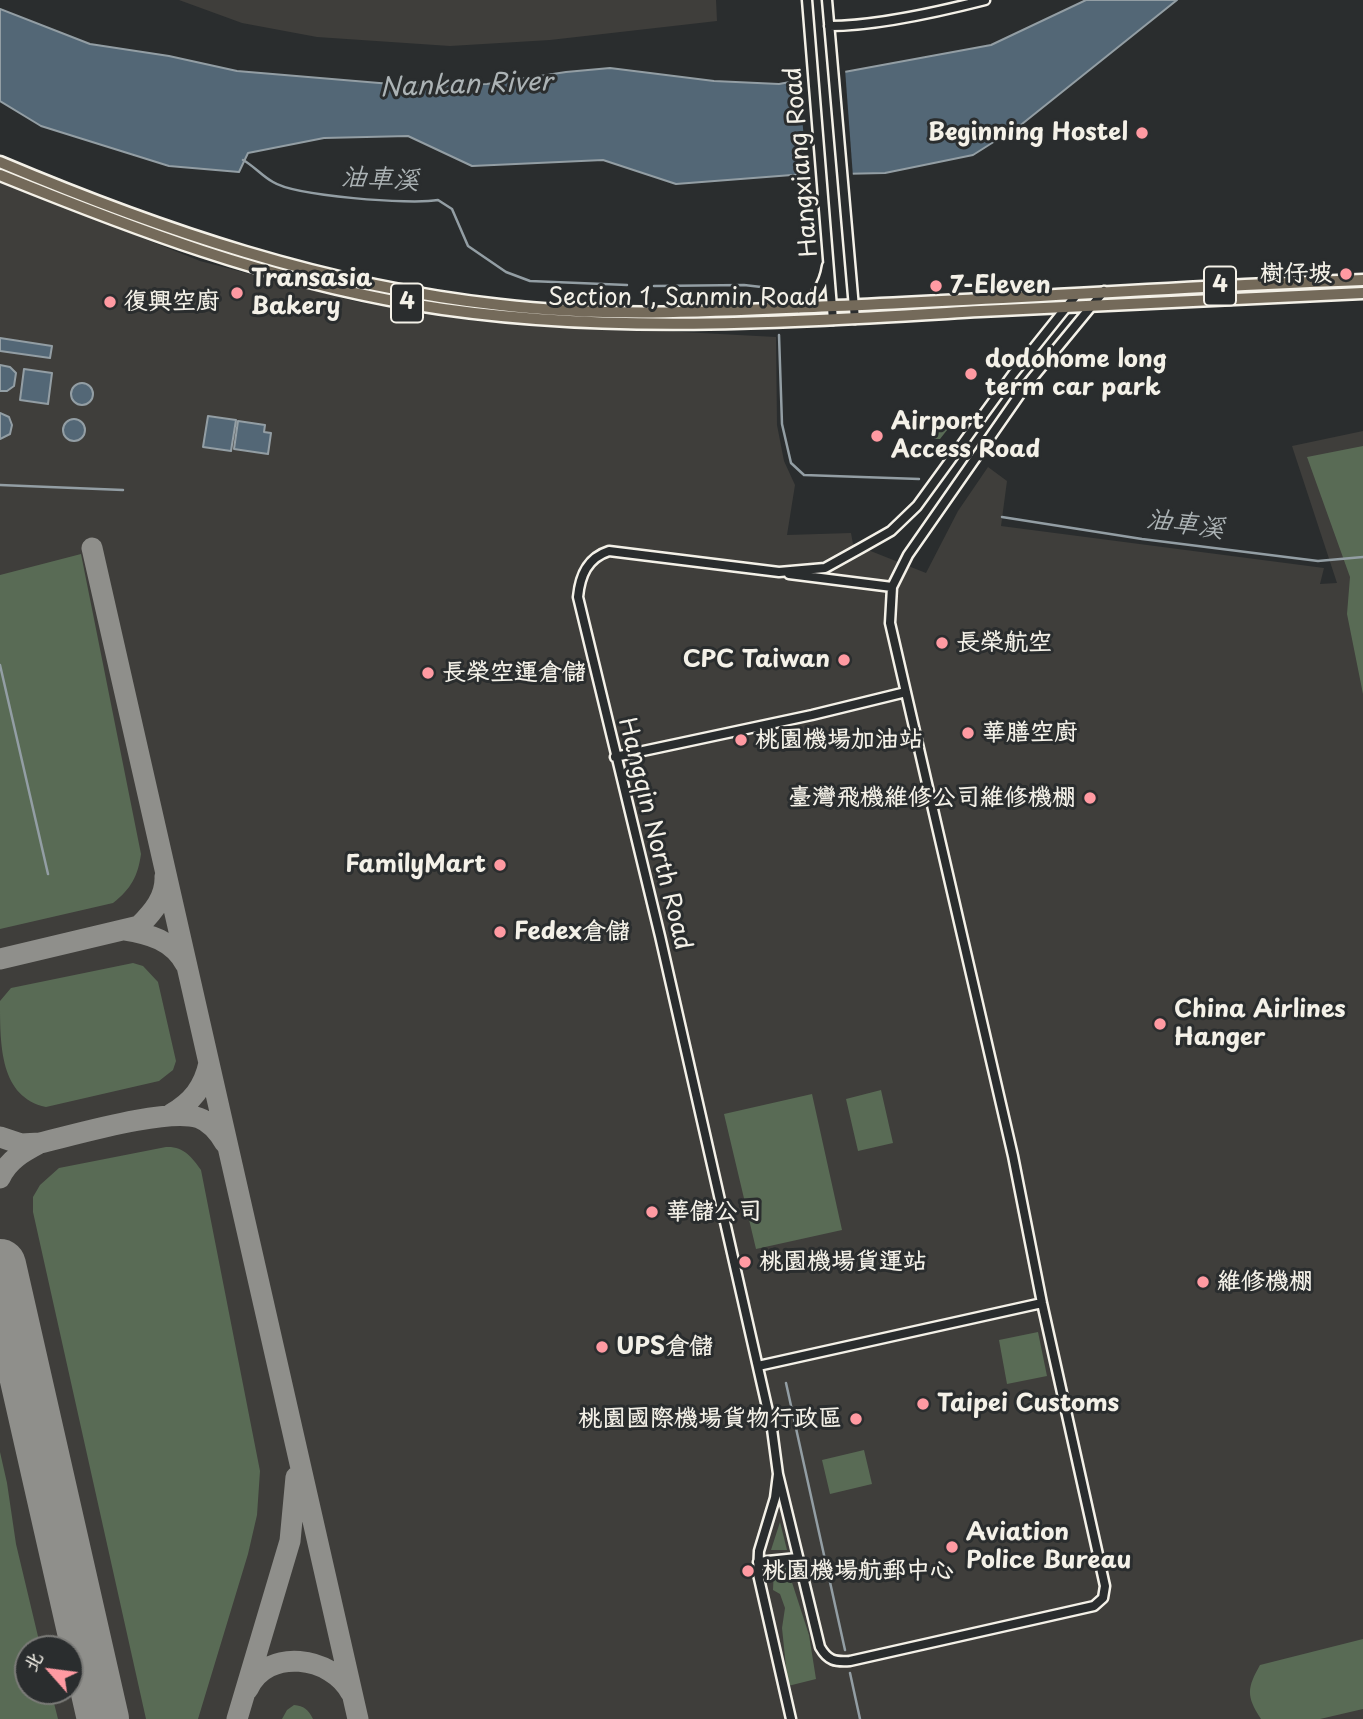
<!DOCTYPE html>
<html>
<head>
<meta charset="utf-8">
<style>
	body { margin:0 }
	#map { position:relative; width:1363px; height:1719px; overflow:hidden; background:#2a2d2e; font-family:"Playpen Sans","LXGW WenKai TC",sans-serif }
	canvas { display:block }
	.north { position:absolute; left:14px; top:1635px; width:70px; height:70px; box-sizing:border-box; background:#2a2d2e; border:2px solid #7b7b78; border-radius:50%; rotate:298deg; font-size:19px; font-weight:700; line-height:28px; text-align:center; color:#f4f1e8 }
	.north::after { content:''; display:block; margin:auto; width:24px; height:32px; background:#ff9aa2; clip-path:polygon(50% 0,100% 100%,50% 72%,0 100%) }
</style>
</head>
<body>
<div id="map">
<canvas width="1363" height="1719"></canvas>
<div class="north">北</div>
</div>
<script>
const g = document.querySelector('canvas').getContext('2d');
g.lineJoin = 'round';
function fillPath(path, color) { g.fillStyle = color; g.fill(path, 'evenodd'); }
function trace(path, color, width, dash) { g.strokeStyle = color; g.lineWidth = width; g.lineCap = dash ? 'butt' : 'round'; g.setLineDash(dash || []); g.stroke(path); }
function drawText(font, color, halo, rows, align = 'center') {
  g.font = font + ' "Playpen Sans","LXGW WenKai TC",sans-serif'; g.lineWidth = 6; g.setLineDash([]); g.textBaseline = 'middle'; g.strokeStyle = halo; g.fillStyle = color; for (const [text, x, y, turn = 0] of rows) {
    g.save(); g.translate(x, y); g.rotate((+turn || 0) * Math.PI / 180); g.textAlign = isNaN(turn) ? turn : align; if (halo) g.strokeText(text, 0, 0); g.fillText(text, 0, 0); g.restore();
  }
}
const built = new Path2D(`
	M179 0H716L717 21 550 40 450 46 317 37 242 23Z
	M0 181 200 261 358 302 475 321 776 337 777 425 784 461 795 485 787 535 851 533 853 544 926 573 958 511 988 467 1007 481 1001 526 1324 568 1320 584 1337 583 1292 446 1363 431V1719H0ZM28 1649H70V1691H28Z`);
const green = new Path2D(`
	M955 416V420L940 439H932L931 430Z
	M1363 446V694L1347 614 1350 577 1307 457Z
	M81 554 141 854C138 876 131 889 113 903L0 929V575Z
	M133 963 143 966 158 982 176 1061 173 1070 159 1081 46 1107C0 1097 0 1046 0 1001L11 988Z
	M881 1090 893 1143 858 1151 846 1099Z
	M812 1094 842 1230 756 1249 724 1114Z
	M166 1147C183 1146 192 1157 201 1170L260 1471 257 1515 248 1554 198 1719H146L33 1212V1197L40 1185 59 1168Z
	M1038 1332 1047 1376 1007 1384 999 1340Z
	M864 1450 872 1484 830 1494 822 1460Z
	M0 1452 7 1483 16 1544 41 1649H28V1691H51L58 1719H0Z
	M780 1522 787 1550H771Z
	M779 1566H784L788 1570 809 1635 816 1679 788 1686 782 1628 785 1608 780 1594 773 1590 774 1567Z
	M1363 1639V1709L1320 1719H1261C1246 1696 1247 1688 1260 1665Z
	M294 1705C304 1706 308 1709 313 1719H282L287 1710Z`);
const water = new Path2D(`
	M1086 0H1177L1022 124 973 155 885 173 792 175 676 184 603 160 472 166 408 136 324 138 248 153 239 172 169 166 41 126 0 101V9L90 44 169 56 237 71 403 85 487 84 566 72 610 68 714 81 779 84 991 45Z
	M0 338 52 346 50 358 0 351Z
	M0 365 10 367 16 373 14 386 7 391H0Z
	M24 369 52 373 48 404 20 400Z
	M71 394a11 11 0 1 1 22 0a11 11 0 1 1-22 0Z
	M0 413 9 417 12 425 10 434 0 439Z
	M208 416 236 420 231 451 203 447Z
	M63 430a11 11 0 1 1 22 0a11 11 0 1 1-22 0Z
	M238 421 265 425 264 432 271 433 268 454 234 449Z`);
const pier = new Path2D(`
	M845 69 853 177 807 179 799 77Z`);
const stream = new Path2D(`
	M243 160C254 166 262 176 273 182 295 196 411 205 438 200L452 209 468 246 506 272 530 281 627 285
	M654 286 744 285 770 288 777 297
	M779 335 782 424 791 463 804 475 919 479
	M0 485 123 490
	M1002 517 1142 539 1318 561 1363 557
	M0 665 48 874
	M786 1383 845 1650
	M850 1673 860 1719`);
const taxiway = new Path2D(`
	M92 548 358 1719
	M124 930C149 934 173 940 186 965
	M0 959 139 926C153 912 166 897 165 876
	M171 1114C192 1102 204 1087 209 1063
	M0 1137 21 1144 40 1143C74 1135 169 1107 199 1118 210 1122 219 1133 225 1143
	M0 1178C8 1160 23 1152 40 1143
	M248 1689C267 1647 332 1656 351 1693
	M237 1719 290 1541 296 1477`);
const runway = new Path2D(`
	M0 1265 103 1719`);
const minor = new Path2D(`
	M807 0 833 320
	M827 0 855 319
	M829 26C877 26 938 12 985 0
	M799 308C814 298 824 286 827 266
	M789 574 892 587
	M615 757 812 715 906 692
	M758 1366 1042 1303
	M778 1474 820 1647C828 1661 835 1662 850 1661L1094 1606 1103 1598 1105 1586 1042 1303 1013 1156 890 623 892 587 908 555 1025 387 1104 291
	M758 1562 797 1558
	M791 1719 758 1574 759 1551 775 1498 778 1474 772 1429 660 936 578 597C580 576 587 558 609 551L779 572 825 568 861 548 891 531 917 506 1013 374 1077 294`);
const major = new Path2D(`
	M0 162C161 230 326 286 500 305 611 318 723 311 834 306 1011 299 1187 286 1363 280
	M0 175C136 230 265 279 411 304 599 336 791 322 980 311 1108 304 1236 299 1363 293`);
const markers = [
	[1142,133,7,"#ff9aa2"],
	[1346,274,7,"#ff9aa2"],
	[936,286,7,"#ff9aa2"],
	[237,293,7,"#ff9aa2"],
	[110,302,7,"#ff9aa2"],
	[971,374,7,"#ff9aa2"],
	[877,436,7,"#ff9aa2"],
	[942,643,7,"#ff9aa2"],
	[844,660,7,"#ff9aa2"],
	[428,673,7,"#ff9aa2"],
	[968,733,7,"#ff9aa2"],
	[741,740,7,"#ff9aa2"],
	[1090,798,7,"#ff9aa2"],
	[500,865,7,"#ff9aa2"],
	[500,932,7,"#ff9aa2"],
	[1160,1024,7,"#ff9aa2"],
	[652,1212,7,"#ff9aa2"],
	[745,1262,7,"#ff9aa2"],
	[1203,1282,7,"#ff9aa2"],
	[602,1347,7,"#ff9aa2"],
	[923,1404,7,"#ff9aa2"],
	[856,1419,7,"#ff9aa2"],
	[952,1547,7,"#ff9aa2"],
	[748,1571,7,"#ff9aa2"]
];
const shields = [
	[1220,286,32],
	[407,303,32]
];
const shieldNames = [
	["4",1220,286],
	["4",407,303]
];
const poiNames = [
	["Beginning Hostel",1128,133,"right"],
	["樹仔坡",1332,274,"right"],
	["Transasia",251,279],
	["Bakery",251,307],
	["7-Eleven",950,286],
	["復興空廚",124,302],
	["dodohome long",985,360],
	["term car park",985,388],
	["Airport",891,422],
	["Access Road",891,450],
	["長榮航空",956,643],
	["CPC Taiwan",830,660,"right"],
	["長榮空運倉儲",442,673],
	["華膳空廚",982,733],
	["桃園機場加油站",755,740],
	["臺灣飛機維修公司維修機棚",1076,798,"right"],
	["FamilyMart",486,865,"right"],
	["Fedex倉儲",514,932],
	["China Airlines",1174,1010],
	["Hanger",1174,1038],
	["華儲公司",666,1212],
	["桃園機場貨運站",759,1262],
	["維修機棚",1217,1282],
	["UPS倉儲",616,1347],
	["Taipei Customs",937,1404],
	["桃園國際機場貨物行政區",842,1419,"right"],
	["Aviation",966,1533],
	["Police Bureau",966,1561],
	["桃園機場航郵中心",762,1571]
];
const streetNames = [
	["Hangxiang Road",802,162,-95],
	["Section 1, Sanmin Road",683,298],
	["Hangqin North Road",654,834,76]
];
const waterNames = [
	["Nankan River",466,86,-2],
	["油車溪",380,180,3],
	["油車溪",1185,525,8]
];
fillPath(built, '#3f3e3b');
fillPath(green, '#596b55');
fillPath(water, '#536776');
trace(water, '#939ea4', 2);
fillPath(pier, '#2a2d2e');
trace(stream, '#939ea4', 2.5);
trace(taxiway, '#8f8f8b', 21);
trace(runway, '#8f8f8b', 52);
trace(minor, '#f4f1e8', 13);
trace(major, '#f4f1e8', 15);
trace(minor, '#2a2d2e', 8);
trace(major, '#746a5a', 10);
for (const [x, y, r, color] of markers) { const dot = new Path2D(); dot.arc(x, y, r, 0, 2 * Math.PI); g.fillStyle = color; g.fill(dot); trace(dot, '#2a2d2e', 2.5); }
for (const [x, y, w] of shields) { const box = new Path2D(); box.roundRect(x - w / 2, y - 19.5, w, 39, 5); g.fillStyle = '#2a2d2e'; g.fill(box); trace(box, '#f4f1e8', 2); }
drawText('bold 23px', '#f4f1e8', null, shieldNames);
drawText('bold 24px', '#f4f1e8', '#2a2d2e', poiNames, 'left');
drawText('24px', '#f4f1e8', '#2a2d2e', streetNames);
drawText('italic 26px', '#acb3b5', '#2a2d2e', waterNames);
</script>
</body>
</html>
